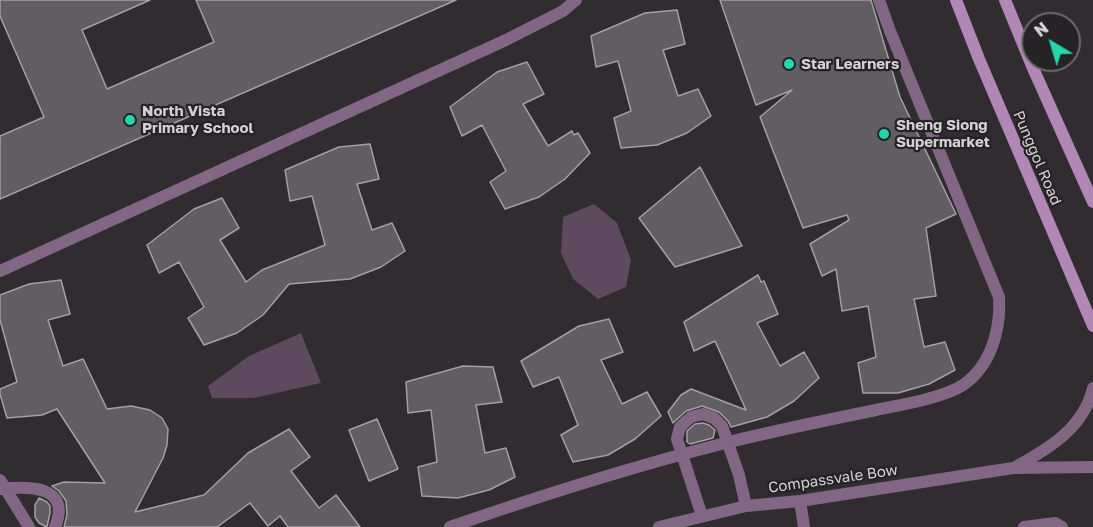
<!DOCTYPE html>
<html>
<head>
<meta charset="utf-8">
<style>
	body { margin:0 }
	#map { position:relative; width:1093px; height:527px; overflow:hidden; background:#302c30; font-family:"Golos Text",sans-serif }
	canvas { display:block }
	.north { position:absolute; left:1021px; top:12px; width:60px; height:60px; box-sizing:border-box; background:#262327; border:2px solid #6c696c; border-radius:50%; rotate:322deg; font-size:16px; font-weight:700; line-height:24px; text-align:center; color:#d4d1d4 }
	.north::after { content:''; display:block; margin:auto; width:21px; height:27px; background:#25d5ae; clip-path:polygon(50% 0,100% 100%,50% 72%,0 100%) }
</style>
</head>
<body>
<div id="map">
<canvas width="1093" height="527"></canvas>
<div class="north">N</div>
</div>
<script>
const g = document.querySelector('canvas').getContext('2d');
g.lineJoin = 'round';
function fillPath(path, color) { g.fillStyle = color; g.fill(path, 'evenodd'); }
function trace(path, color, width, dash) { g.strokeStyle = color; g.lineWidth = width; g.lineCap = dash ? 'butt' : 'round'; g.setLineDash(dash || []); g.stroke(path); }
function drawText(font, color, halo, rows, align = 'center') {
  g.font = font + ' "Golos Text",sans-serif'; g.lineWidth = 4.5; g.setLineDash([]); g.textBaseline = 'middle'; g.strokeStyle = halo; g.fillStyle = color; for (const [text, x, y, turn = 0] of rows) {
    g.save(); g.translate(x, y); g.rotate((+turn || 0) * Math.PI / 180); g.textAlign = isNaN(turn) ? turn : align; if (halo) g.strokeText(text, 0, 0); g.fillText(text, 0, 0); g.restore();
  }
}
const green = new Path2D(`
	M594 204 617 223 631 260 626 287 598 299 573 279 561 253 563 217Z
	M301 333 321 383 254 398H212L208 386 249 356Z`);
const building = new Path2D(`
	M0 0H150L82 30 107 89 214 42 196 0H456L0 199V136L44 117 0 16Z
	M720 0H871L900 97 956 214 926 228 936 296 914 299 924 347 945 342 955 370 929 384 898 393H863L858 363 876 357 868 306 842 311 836 269 822 276 810 244 849 220 847 215 803 228 760 117 792 90 756 105Z
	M677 10 685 44 663 50 678 96 698 89 711 116 687 133 657 145 621 148 614 118 631 111 618 61 596 67 591 36 645 13Z
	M527 62 544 94 523 104 548 146 572 131 574 135 578 133 590 153 565 179 539 197 505 209 490 182 506 171 482 125 462 136 450 107 497 72Z
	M370 144 379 179 357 184 372 230 392 223 405 251 381 267 350 279 289 284 263 315 237 333 204 345 188 318 204 307 179 262 159 273 147 245 194 209 222 198 239 228 220 240 246 282 262 270 325 245 312 196 290 201 285 170 339 147Z
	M700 167 742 246 675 267 639 218Z
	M758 275 761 282 764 281 778 314 757 323 780 366 804 352 819 378 794 401 767 417 731 427 728 421 719 412 702 406 686 411 673 423 668 412 681 395 691 389 746 410 715 341 694 351 684 322Z
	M61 280 70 314 48 320 63 366 83 359 107 409 131 406 150 410 162 418 168 429 167 445 163 458 135 512 204 495 248 453 289 429 310 457 291 471 319 508 336 495 360 527H288L280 516 268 526 250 503 217 527H64L67 515 66 501 59 491 52 486 64 482 105 483 57 409 42 415 7 418 0 394V389L17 382 0 320V295L29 284Z
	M609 319 623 352 601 360 622 404 647 392 661 416 635 439 608 455 573 462 561 435 578 425 559 377 533 387 521 361 579 326Z
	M463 366 493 367 502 402 476 405 485 453 506 448 515 477 489 490 458 498 422 496 418 467 437 462 431 410 408 413 406 382Z
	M377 419 398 469 369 481 349 430Z
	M703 423 709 425 715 430 713 438 690 444 687 442V431L695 424Z
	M39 498 47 502 50 506V513L47 527 39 523 35 517V505Z`);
const service = new Path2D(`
	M0 271 506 40 563 11 576 0
	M0 480 29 527
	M0 489C28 486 72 485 55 527
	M800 501 804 527
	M702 516 677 439 680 427 691 417 703 414 714 418 722 426 739 475 746 506
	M450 527C542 495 635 466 729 442 778 430 827 420 876 410 900 405 943 398 963 385 991 366 1001 329 999 297L890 31 879 0
	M1024 527 1055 523 1062 527`);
const minor = new Path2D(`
	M1017 466C1050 448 1084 427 1093 388
	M659 527 746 506 800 501 1013 468 1093 467`);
const secondary = new Path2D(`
	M956 0 979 59 1093 326
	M1005 0 1032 66 1093 202`);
const markers = [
	[789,64,6,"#25d5ae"],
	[130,120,6,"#25d5ae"],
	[884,134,6,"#25d5ae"]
];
const poiNames = [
	["Star Learners",801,64],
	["North Vista",142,111],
	["Primary School",142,128],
	["Sheng Siong",896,125],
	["Supermarket",896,142]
];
const streetNames = [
	["Punggol Road",1037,158,67],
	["Compassvale Bow",833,479,-8]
];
fillPath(green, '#5d4a5f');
fillPath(building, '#615d62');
trace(building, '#a49fa4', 1.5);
trace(service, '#826785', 12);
trace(minor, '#826785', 12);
trace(secondary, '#b187b6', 12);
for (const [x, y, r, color] of markers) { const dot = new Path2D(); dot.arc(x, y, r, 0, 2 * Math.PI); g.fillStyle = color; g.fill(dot); trace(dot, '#262327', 2); }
drawText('bold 15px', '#d4d1d4', '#262327', poiNames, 'left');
drawText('15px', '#d4d1d4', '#262327', streetNames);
</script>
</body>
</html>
